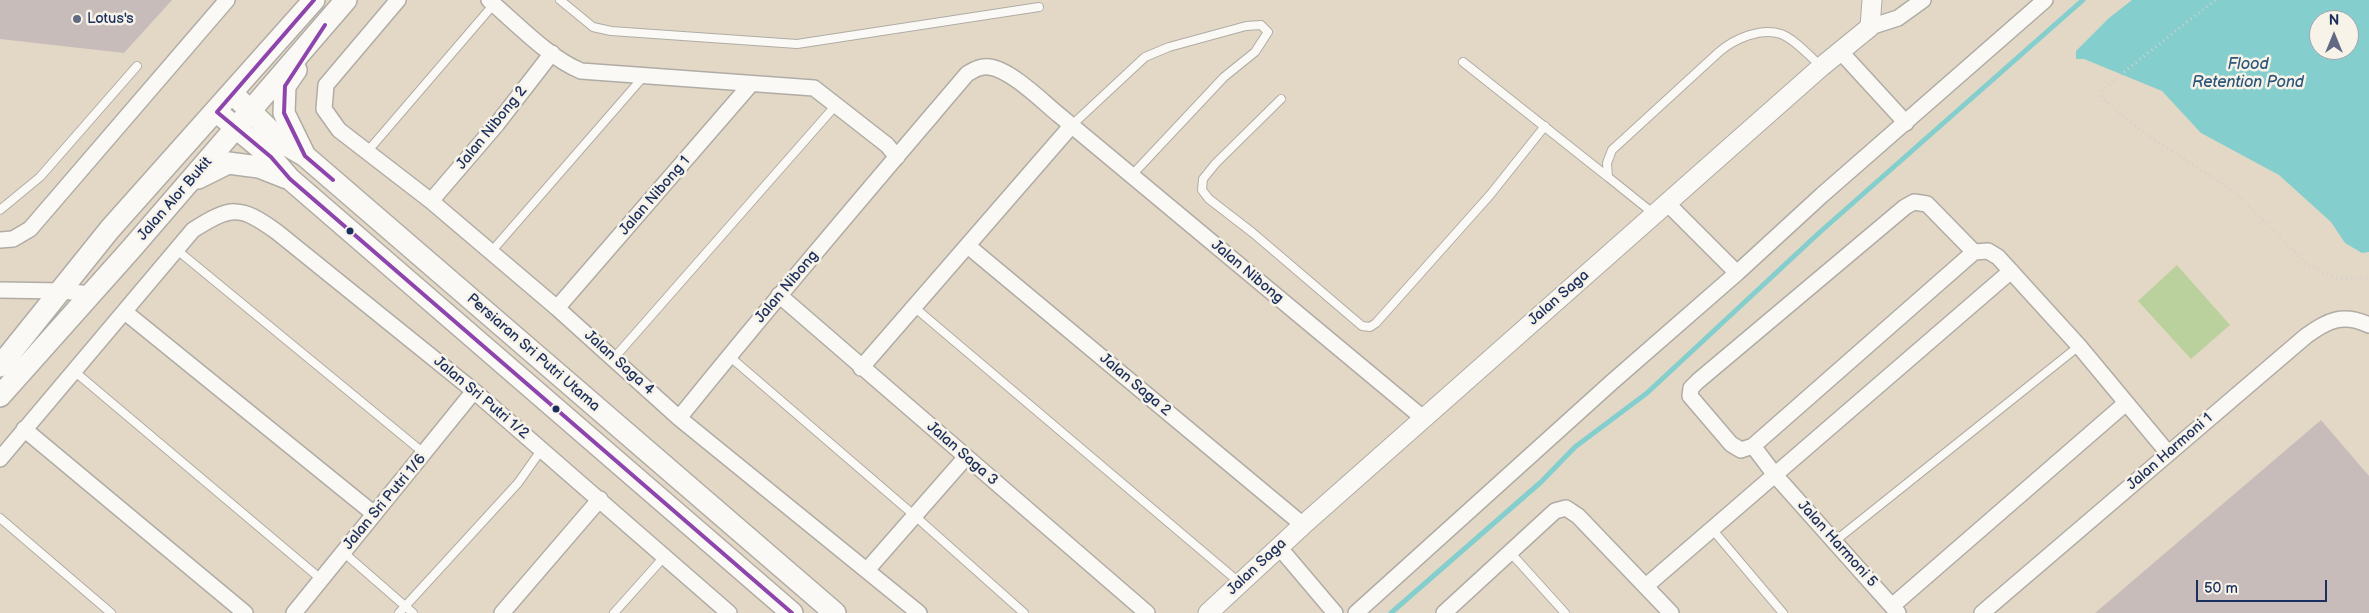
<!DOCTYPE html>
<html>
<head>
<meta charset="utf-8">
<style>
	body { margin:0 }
	#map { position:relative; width:2369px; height:613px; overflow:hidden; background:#e3d8c6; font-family:"Balsamiq Sans",sans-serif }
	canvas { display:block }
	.north { position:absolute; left:2309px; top:10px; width:50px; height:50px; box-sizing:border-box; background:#f7f3e8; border:1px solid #9fa5b1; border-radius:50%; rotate:0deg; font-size:14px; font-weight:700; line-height:20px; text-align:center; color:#1b2f5e }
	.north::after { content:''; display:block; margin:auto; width:18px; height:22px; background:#616a82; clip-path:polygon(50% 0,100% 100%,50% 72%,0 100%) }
	.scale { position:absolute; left:2196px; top:580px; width:131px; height:22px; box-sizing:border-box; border:2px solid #1b2f5e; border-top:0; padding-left:6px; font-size:15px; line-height:18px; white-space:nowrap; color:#1b2f5e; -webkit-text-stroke:4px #f7f3e8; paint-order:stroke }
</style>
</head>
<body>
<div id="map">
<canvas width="2369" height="613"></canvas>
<div class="north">N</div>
<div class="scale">50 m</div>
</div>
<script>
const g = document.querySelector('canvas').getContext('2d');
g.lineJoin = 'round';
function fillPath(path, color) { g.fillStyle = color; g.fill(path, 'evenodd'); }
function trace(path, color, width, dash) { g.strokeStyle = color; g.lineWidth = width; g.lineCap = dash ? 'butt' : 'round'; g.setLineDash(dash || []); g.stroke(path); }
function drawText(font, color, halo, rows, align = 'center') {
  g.font = font + ' "Balsamiq Sans",sans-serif'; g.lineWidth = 5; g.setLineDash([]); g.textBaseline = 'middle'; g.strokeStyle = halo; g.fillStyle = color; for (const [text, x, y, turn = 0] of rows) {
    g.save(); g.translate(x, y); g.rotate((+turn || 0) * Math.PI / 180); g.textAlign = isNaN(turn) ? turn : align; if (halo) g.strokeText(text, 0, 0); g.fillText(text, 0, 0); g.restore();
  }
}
const green = new Path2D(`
	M2177 265 2230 325 2191 359 2138 301Z`);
const water = new Path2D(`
	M2132 0H2369V252L2362 253 2345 243 2331 222 2279 175 2201 133 2162 91 2084 59H2076V51L2109 18ZM2319 20H2349V50H2319Z`);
const stream = new Path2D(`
	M1391 613 1541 482 1575 447 1647 393 1820 232 2083 0`);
const building = new Path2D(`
	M0 0H172L124 53 0 39Z
	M2321 420 2369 476V613H2095Z`);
const path = new Path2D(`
	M2215 0 2114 80 2102 91 2101 97 2148 136 2235 192 2308 265 2337 278H2369`);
const service = new Path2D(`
	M560 0 593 27 611 31 797 44 1039 7
	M1463 62 1608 177
	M1281 99 1216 163 1203 179 1202 190 1209 199 1253 233 1362 326 1370 327 1376 323 1490 195 1545 126
	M1072 125 1145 57 1169 47 1246 26 1261 25 1268 32 1255 52 1224 77 1132 175
	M367 152 494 4
	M0 210 40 177 137 66
	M1654 214 1608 177 1607 163 1612 150 1719 52C1734 39 1761 27 1781 34 1796 40 1809 56 1821 66
	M177 250 425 454
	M491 252 644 76
	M914 307 1240 583
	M729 356 915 516 1024 613
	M614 358 836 105
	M74 371 322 580
	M0 518 111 613
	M1712 529 1783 613
	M1835 541 2079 346
	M1509 551 1565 613
	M343 552 413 613
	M399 613 518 483 542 449
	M614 613 664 557`);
const minor = new Path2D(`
	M398 0 326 85 324 109 339 130 431 201 557 308 679 418 919 613
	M489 0C516 23 549 58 581 71L814 88 887 145 897 157
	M1870 27 1898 18 1923 0
	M1840 51 1906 123
	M431 201 497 124 552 53
	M1667 203 1737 273 1822 195 2045 0
	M0 240 13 239 30 229 227 0
	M968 246 1303 525
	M0 290 62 291 91 294
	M779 295 1147 613
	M557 308 751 84
	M125 312 373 513
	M861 368 1072 125
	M679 418C773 301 870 188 967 74 974 70 980 66 989 67 1010 69 1042 101 1059 115L1423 418
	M24 429 245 613
	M1753 446 1974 252
	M0 459 193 230C231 206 240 205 277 232L474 391 729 613
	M1279 547 1335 613
	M867 570 966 457
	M1646 586 2011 271
	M1892 606 2126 403
	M294 613 474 391
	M502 613 600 499
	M1356 613 1612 382 1737 273
	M1444 613 1555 511 1566 508 1578 516 1671 613
	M1898 613 1775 475 1753 446 1741 450 1731 444 1690 396 1691 388 1698 381 1905 207 1914 202 1927 204 1974 252 1988 251 1998 257 2079 346 2168 453
	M1982 613 2306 336C2328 320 2343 313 2369 325`);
const tertiary = new Path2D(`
	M1208 613 1303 525 1821 67 1870 27 1872 0`);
const secondary = new Path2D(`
	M296 70 285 86 284 113 305 156
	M232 93 283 143 305 156 835 613
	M217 112 271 157 290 179 792 613
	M198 178 228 163 259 167 287 178
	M0 366 110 229 314 0
	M0 396 132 248 346 0`);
const bus1 = new Path2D(`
	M314 0 217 112 271 157 290 179 792 613
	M325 25 285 86 284 113 305 156 333 180`);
const markers = [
	[77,19,5,"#616a82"],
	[350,231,4.5,"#1b2f5e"],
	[556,409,4.5,"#1b2f5e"]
];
const poiNames = [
	["Lotus's",87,19]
];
const streetNames = [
	["Jalan Nibong 2",492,128,-51],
	["Jalan Nibong 1",655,196,-49],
	["Jalan Alor Bukit",175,199,-49],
	["Jalan Nibong",1247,272,40],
	["Jalan Nibong",787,287,-50],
	["Jalan Saga",1559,298,-41],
	["Persiaran Sri Putri Utama",533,353,41],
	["Jalan Saga 4",619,363,42],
	["Jalan Saga 2",1135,385,40],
	["Jalan Sri Putri 1/2",481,398,40],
	["Jalan Harmoni 1",2170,452,-41],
	["Jalan Saga 3",962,454,41],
	["Jalan Sri Putri 1/6",385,502,-50],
	["Jalan Harmoni 5",1837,544,48],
	["Jalan Saga",1257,567,-43]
];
const waterNames = [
	["Flood",2248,65],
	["Retention Pond",2248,83]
];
fillPath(green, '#bad19d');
fillPath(water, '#84cecd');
trace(stream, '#84cecd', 5);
fillPath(building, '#c7bcba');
trace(service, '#b0aca5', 10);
trace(minor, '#b0aca5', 18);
trace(tertiary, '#b0aca5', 21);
trace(secondary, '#b0aca5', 24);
trace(path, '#d2d0ce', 3, [1, 4]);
trace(service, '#fbf9f6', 8);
trace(minor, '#fbf9f6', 15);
trace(tertiary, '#fbf9f6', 19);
trace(secondary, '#fbf9f6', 21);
trace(bus1, '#8e44ad', 4);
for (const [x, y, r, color] of markers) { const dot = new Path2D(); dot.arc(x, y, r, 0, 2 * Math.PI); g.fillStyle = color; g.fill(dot); trace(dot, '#f7f3e8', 2); }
drawText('15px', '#1b2f5e', '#f7f3e8', poiNames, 'left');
drawText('15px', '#1b2f5e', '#f7f3e8', streetNames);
drawText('italic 16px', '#2b567a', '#f7f3e8', waterNames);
</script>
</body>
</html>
